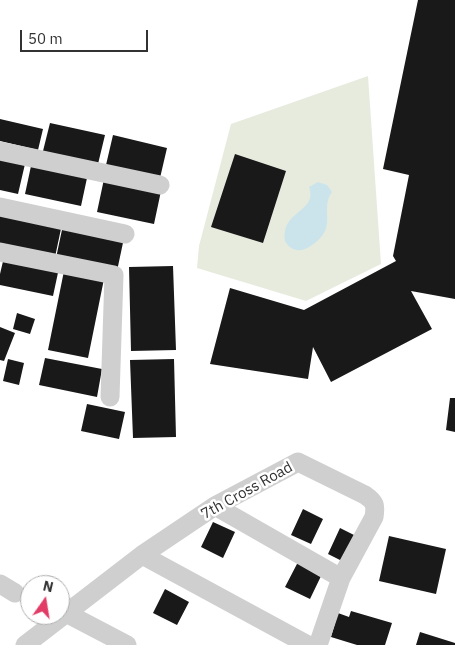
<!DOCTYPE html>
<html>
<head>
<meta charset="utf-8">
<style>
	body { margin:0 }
	#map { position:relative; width:455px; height:645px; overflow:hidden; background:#fff; font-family:"IBM Plex Sans",sans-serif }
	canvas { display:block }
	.north { position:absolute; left:20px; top:575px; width:50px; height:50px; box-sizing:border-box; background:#fff; border:1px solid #adadad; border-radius:50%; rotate:13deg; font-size:14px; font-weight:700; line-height:20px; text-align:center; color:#323232 }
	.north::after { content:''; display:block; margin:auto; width:18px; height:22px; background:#e23b66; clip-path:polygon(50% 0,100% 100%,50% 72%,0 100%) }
	.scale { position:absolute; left:20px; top:30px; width:128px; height:22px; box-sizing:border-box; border:2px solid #323232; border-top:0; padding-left:6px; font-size:15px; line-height:18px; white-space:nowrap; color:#323232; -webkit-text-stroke:4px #fff; paint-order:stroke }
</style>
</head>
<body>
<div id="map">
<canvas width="455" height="645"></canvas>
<div class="north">N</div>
<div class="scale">50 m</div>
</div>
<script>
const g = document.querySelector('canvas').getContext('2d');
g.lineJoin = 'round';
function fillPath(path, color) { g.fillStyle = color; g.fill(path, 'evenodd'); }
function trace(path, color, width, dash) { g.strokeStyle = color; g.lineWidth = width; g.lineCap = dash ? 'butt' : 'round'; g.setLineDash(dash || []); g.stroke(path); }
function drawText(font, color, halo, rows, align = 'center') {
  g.font = font + ' "IBM Plex Sans",sans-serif'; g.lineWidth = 5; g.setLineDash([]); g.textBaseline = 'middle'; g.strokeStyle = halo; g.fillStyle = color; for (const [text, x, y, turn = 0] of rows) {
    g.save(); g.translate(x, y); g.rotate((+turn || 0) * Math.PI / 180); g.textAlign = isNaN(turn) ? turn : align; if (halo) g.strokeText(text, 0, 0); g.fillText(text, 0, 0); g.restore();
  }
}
const green = new Path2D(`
	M368 76 381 264 306 301 197 268 199 246 231 124Z`);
const water = new Path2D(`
	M318 182 327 185 332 192C319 210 339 227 312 245 308 248 303 251 297 250 291 249 288 246 285 241 281 209 318 213 309 187Z`);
const building = new Path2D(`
	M418 0H455V299L411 291 432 329 331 382 313 347 308 379 210 364 230 288 304 310 396 261 393 256 409 175 383 169Z
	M0 119 43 129 38 150 0 141Z
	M50 123 105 135 98 164 43 151Z
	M113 135 167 148 160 178 106 165Z
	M235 154 286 171 263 243 211 227Z
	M0 159 25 164 18 194 0 190Z
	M31 166 87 178 81 206 25 194Z
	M104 179 161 191 154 224 97 212Z
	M0 215 62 224 55 257 0 245Z
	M63 225 124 238 117 271 56 258Z
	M4 257 59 268 53 296 0 285V274Z
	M173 266 176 350 131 351 129 267Z
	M64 271 104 279 88 358 48 350Z
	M17 313 35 319 30 334 13 329Z
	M0 327 15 333 4 361 0 360Z
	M45 358 102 369 97 397 39 385Z
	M8 359 24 363 19 385 3 381Z
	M174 359 176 437 133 438 130 360Z
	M450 398H455V432L446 430Z
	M87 404 125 412 119 439 81 431Z
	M303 509 323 519 311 544 291 535Z
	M213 522 235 532 223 558 201 547Z
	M340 528 356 536 344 562 328 554Z
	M389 536 446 549 436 594 379 581Z
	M298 562 322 574 310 599 285 587Z
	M165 589 189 602 177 625 153 613Z
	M351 611 392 623 385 645H357L331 637 338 613 349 617Z
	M420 632 455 643V645H416Z`);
const minor = new Path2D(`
	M0 151 160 185
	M0 207 125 234
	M0 252 114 275 110 397
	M215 506 341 578
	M142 555 308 645
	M0 584 15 593
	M66 613 127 645
	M25 645 142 555 215 506 298 462 365 495C375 502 376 505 374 517L341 578 318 645`);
const streetNames = [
	["7th Cross Road",247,491,-29]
];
fillPath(green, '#e7ebde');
fillPath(water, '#cbe4eb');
fillPath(building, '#191919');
trace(minor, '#cfcfcf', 19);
drawText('15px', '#323232', '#fff', streetNames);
</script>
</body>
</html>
